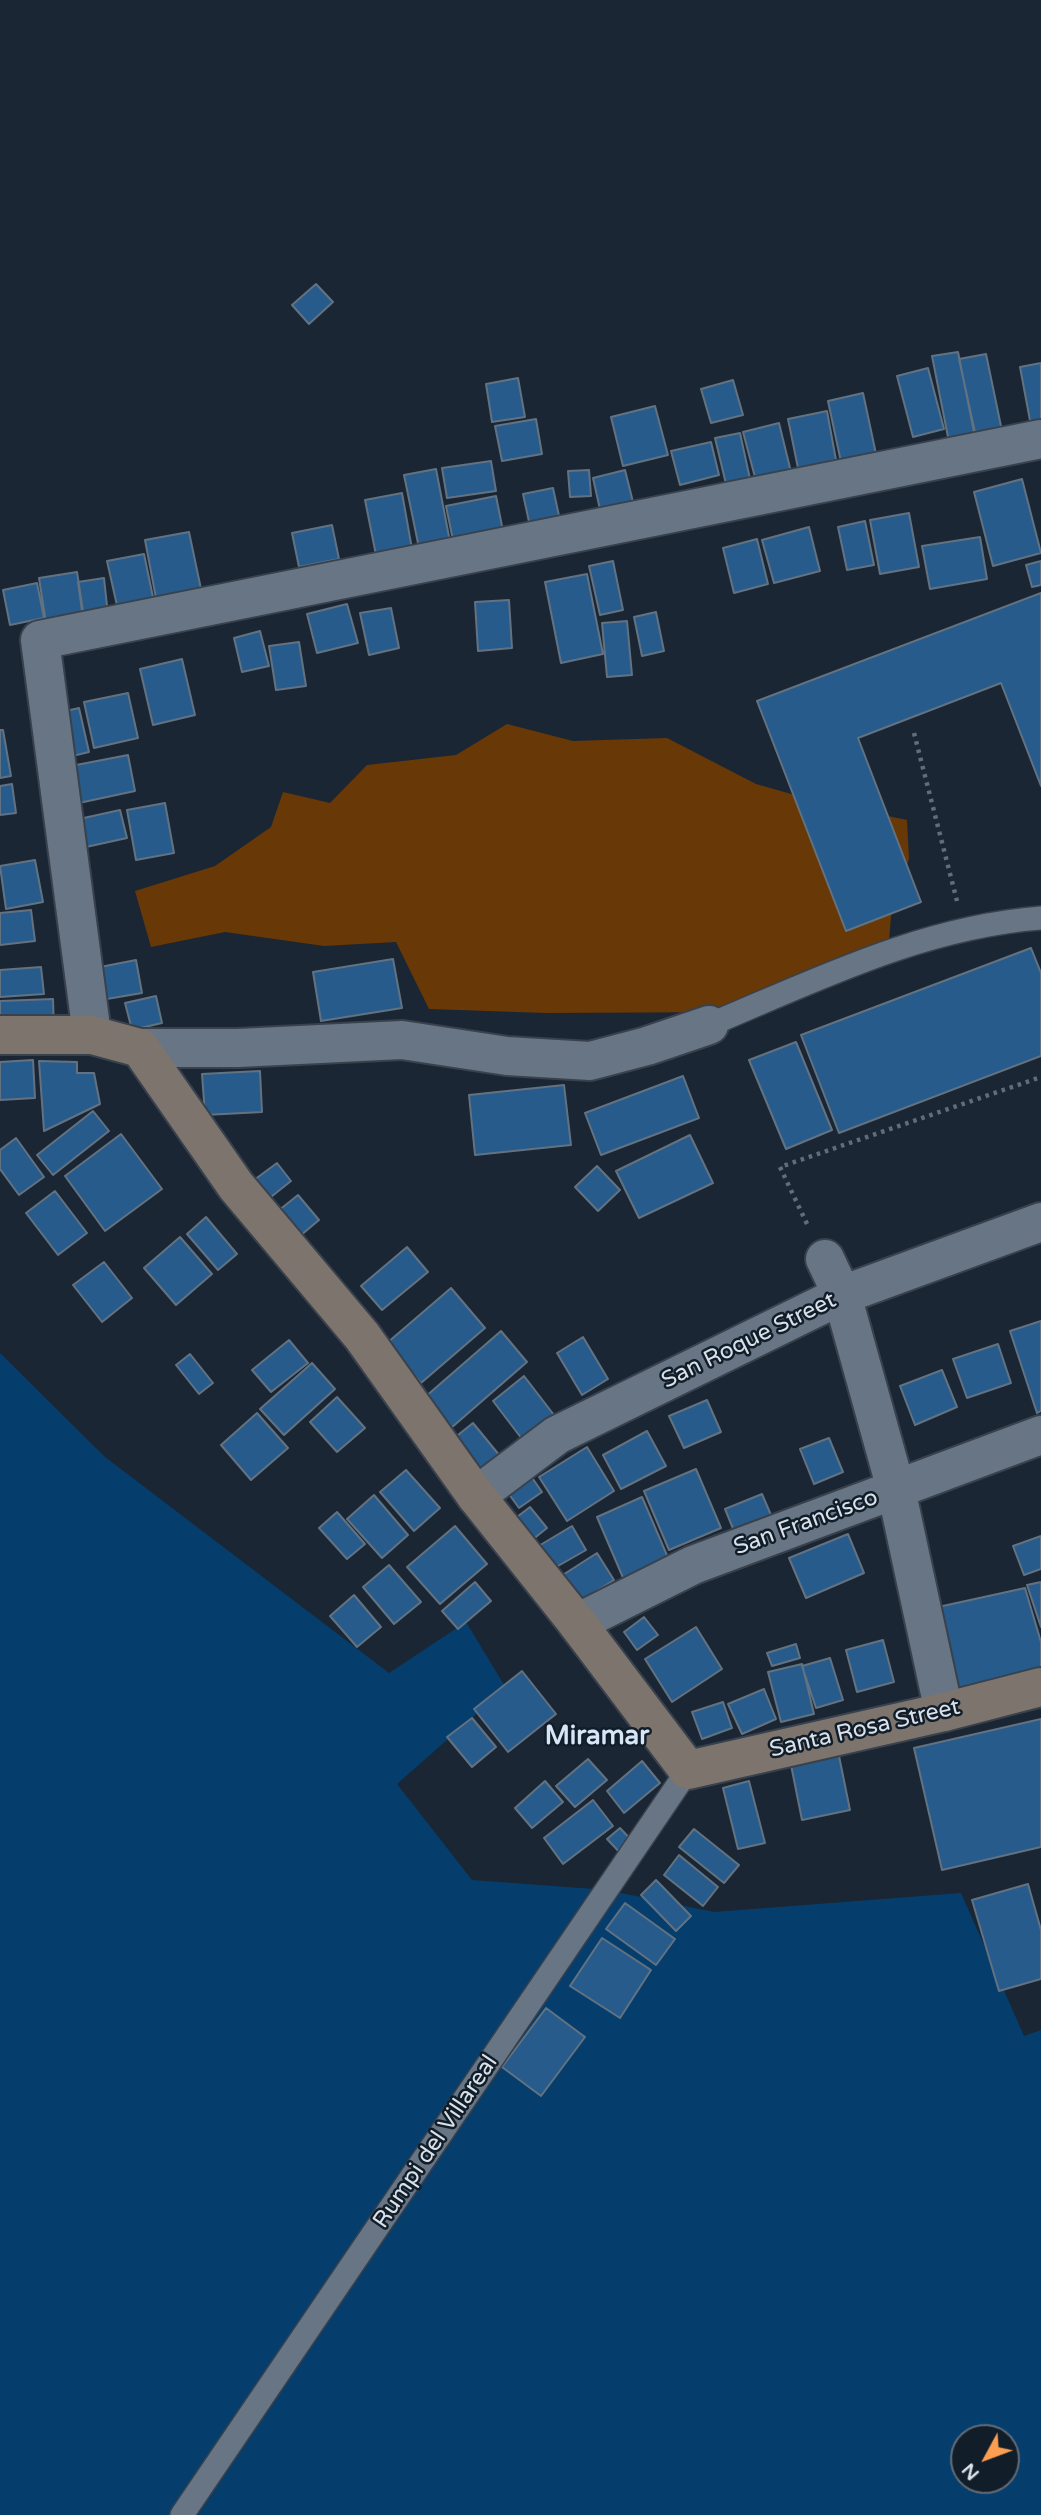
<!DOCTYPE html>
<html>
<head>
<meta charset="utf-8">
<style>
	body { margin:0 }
	#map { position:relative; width:1041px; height:2515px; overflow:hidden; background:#1a2633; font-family:"Varela Round",sans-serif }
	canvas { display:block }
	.north { position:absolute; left:950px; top:2424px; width:70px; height:70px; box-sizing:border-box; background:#111d28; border:2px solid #616b76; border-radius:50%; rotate:229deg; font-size:19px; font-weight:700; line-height:28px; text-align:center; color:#d9e1ea }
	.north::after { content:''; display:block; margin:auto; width:24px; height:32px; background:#fb9e51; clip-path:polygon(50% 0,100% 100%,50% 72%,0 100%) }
</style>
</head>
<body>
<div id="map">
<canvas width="1041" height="2515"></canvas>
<div class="north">N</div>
</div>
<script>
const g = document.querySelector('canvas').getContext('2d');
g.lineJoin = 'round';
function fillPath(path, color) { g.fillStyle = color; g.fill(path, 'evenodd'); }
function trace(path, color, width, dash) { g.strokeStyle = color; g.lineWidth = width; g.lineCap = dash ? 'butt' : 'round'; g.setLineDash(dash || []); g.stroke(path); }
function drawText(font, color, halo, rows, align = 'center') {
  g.font = font + ' "Varela Round",sans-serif'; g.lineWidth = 5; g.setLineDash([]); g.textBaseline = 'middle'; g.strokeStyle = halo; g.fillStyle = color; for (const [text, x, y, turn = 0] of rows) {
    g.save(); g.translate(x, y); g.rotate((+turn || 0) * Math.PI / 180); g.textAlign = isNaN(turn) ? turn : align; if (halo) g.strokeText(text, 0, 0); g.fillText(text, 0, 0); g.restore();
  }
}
const green = new Path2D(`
	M507 724 573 741 667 738 756 784 816 801 907 820 909 859 892 904 889 941 740 1012 546 1013 429 1009 396 942 324 946 225 932 151 947 135 891 215 866 271 827 283 792 330 803 367 765 456 755Z`);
const water = new Path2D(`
	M0 1353 105 1457 389 1673 466 1622 506 1688 397 1784 472 1880 607 1890 714 1912 961 1893 1024 2036 1041 2030V2515H0ZM964 2438H1006V2480H964Z`);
const building = new Path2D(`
	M316 284 333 302 309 324 292 305Z
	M958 352 975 437 949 442 932 356Z
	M986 354 1002 431 976 437 959 359Z
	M1041 363V424L1031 426 1020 367Z
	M928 368 944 429 913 437 897 376Z
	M518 378 525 417 492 422 486 384Z
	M733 380 743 415 711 423 701 389Z
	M863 393 876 454 841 462 828 401Z
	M655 406 668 455 623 466 611 417Z
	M827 411 836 460 798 468 788 419Z
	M536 419 542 454 502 461 495 426Z
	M779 423 791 472 756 481 743 432Z
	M740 433 750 479 726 484 715 438Z
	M711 442 719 475 680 485 671 451Z
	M491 461 496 491 447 498 442 468Z
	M436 469 450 542 419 548 404 475Z
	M589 470 591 496 570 497 568 471Z
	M625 470 634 506 601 514 593 478Z
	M1022 479 1041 553 993 566 974 492Z
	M553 488 561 525 531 531 523 494Z
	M402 493 412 549 376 555 365 500Z
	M496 496 503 531 453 540 446 506Z
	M909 513 919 567 880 574 870 520Z
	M865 521 874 565 847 570 838 527Z
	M332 525 339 559 299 567 292 533Z
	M809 527 820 571 774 583 762 540Z
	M189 532 201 589 156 598 145 540Z
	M980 537 987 579 930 589 922 546Z
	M757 539 768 584 734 593 723 548Z
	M144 554 154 602 118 610 107 561Z
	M613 561 623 610 600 615 589 566Z
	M1041 561V585L1032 587 1026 565Z
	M77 572 84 618 46 623 39 578Z
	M587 574 603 654 561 663 545 582Z
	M104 578 108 615 83 618 78 582Z
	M37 583 44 618 10 625 3 590Z
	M1041 593V786L1001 683 858 738 921 902 846 931 757 701Z
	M509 600 512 648 478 651 475 602Z
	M347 604 358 643 317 653 307 614Z
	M391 608 399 648 369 655 360 613Z
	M656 612 664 651 642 656 634 617Z
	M627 621 632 675 607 677 602 623Z
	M260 631 269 666 242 672 234 638Z
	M299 642 306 686 276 690 269 646Z
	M182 659 195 715 153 725 140 669Z
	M128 693 138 738 94 748 84 702Z
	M79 708 89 752 64 758 53 714Z
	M0 730H3L11 776 0 778Z
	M128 755 135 791 79 803 71 766Z
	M12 784 16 813 0 815V786Z
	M165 803 174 853 136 860 127 810Z
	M120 810 127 838 77 849 70 821Z
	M35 860 43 902 6 909 0 866Z
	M31 910 35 941 0 945V913Z
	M1031 948 1041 973V1056L839 1133 801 1035Z
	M393 959 402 1008 321 1021 313 972Z
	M136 960 142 993 101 1000 95 968Z
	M41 967 44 994 0 997V970Z
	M156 996 162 1023 132 1030 125 1003Z
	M53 999 54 1031 0 1034V1001Z
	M796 1042 832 1130 786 1149 749 1060Z
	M33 1060 35 1098 0 1100V1062Z
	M39 1061 77 1062V1073H94L100 1104 44 1131Z
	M260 1071 262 1112 205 1115 202 1074Z
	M683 1076 699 1118 601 1155 585 1113Z
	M564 1085 571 1145 475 1155 469 1095Z
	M93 1111 109 1131 53 1175 37 1155Z
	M121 1134 162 1189 105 1231 65 1176Z
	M690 1135 713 1183 639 1218 616 1171Z
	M16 1138 44 1177 19 1195 0 1169V1150Z
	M277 1163 291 1181 261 1205 246 1186Z
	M597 1166 620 1190 598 1211 575 1187Z
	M55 1191 87 1233 58 1255 26 1213Z
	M298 1195 319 1220 300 1236 278 1211Z
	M206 1217 237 1254 218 1270 187 1234Z
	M180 1237 212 1274 176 1305 144 1268Z
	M407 1247 428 1272 382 1310 361 1286Z
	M104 1262 132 1298 102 1322 73 1285Z
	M451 1288 485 1328 421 1383 387 1343Z
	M1041 1321V1411L1037 1413 1010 1331Z
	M501 1331 527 1362 443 1435 417 1404Z
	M583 1337 608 1379 582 1395 557 1353Z
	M289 1340 308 1363 271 1392 252 1370Z
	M998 1344 1011 1383 967 1398 953 1359Z
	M190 1354 213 1383 199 1394 176 1365Z
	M312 1363 335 1389 284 1435 260 1409Z
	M942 1370 957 1407 915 1425 900 1386Z
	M524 1376 554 1415 522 1439 493 1401Z
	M337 1397 365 1428 337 1452 310 1422Z
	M707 1400 721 1432 684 1448 669 1416Z
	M257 1413 288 1448 251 1480 221 1445Z
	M473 1423 500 1456 475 1476 448 1443Z
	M647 1431 666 1466 621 1489 603 1455Z
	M829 1438 843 1472 814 1484 800 1449Z
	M587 1447 614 1491 567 1521 539 1477Z
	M526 1469 542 1492 519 1508 503 1486Z
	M696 1469 721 1528 669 1550 644 1491Z
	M406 1470 440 1508 414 1531 380 1492Z
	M762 1494 771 1515 734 1531 725 1509Z
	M374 1495 408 1535 382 1558 347 1519Z
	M642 1497 672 1567 627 1587 597 1517Z
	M530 1507 547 1528 521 1549 504 1527Z
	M337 1512 365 1544 347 1559 319 1528Z
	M455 1526 487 1564 440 1604 407 1567Z
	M572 1526 586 1550 551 1570 537 1547Z
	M848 1534 864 1573 806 1598 789 1558Z
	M1041 1536V1569L1024 1575 1013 1546Z
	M597 1553 614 1580 574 1605 558 1578Z
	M389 1565 421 1602 394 1624 363 1587Z
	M475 1582 491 1601 458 1629 442 1611Z
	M1041 1582V1627L1027 1585Z
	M1025 1588 1041 1642V1672L954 1696 929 1609Z
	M354 1595 381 1627 357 1647 330 1616Z
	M644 1617 658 1635 637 1650 624 1632Z
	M696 1627 722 1669 672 1702 645 1659Z
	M883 1640 894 1682 857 1692 846 1650Z
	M796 1644 800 1658 772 1666 767 1653Z
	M830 1658 843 1700 816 1708 802 1666Z
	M802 1664 814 1714 781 1722 768 1672Z
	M522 1671 556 1714 508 1752 474 1709Z
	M764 1689 776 1719 742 1734 728 1704Z
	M723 1702 732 1728 702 1739 692 1712Z
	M472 1718 496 1747 472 1767 447 1737Z
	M1041 1719V1847L942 1870 914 1748Z
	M838 1751 850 1810 802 1820 790 1760Z
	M588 1759 607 1780 575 1807 556 1786Z
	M642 1761 660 1783 624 1813 607 1791Z
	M545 1781 563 1802 532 1828 515 1808Z
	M749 1781 765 1843 738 1849 723 1788Z
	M593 1800 613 1826 563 1864 544 1838Z
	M620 1828 636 1845 624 1857 607 1839Z
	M694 1829 739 1865 724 1883 679 1847Z
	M679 1855 718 1887 703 1906 664 1875Z
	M656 1880 691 1916 676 1931 641 1895Z
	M1028 1884 1041 1930V1979L999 1991 972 1900Z
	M625 1903 675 1939 656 1965 606 1929Z
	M602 1938 651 1970 620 2018 570 1986Z
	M546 2008 585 2037 541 2096 502 2067Z`);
const path = new Path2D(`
	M914 733 957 901
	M807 1224 780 1167 1041 1077`);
const lane = new Path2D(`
	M709 1025C816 980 923 927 1041 918
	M182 2515 688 1770`);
const street = new Path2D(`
	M92 1035 40 640 1041 439
	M140 1048H238L402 1040 507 1056 590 1061 647 1046 709 1025
	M825 1259 842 1295 896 1489 944 1712
	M476 1496 557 1435 842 1295 1041 1222
	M577 1623 693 1565 1041 1435`);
const secondary = new Path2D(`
	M0 1035H92L140 1048 236 1186 362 1336 476 1496 577 1623 688 1770 944 1712 1041 1687`);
const streetNames = [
	["San Roque Street",749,1341,-26],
	["San Francisco",806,1523,-20],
	["Santa Rosa Street",865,1729,-13],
	["Rumpi del Villareal",436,2142,-56]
];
const quarterNames = [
	["Miramar",597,1737]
];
fillPath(green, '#693807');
fillPath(water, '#053e6d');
fillPath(building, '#275b8b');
trace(building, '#637280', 2);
trace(lane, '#38414c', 26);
trace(street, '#38414c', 42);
trace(secondary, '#38414c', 42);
trace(path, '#626d78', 4.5, [3.5, 5]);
trace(lane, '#677584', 23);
trace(street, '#677584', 38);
trace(secondary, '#7e746e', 38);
drawText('23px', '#d9e1ea', '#111d28', streetNames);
drawText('bold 26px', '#d6e6f7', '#111d28', quarterNames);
</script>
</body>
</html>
